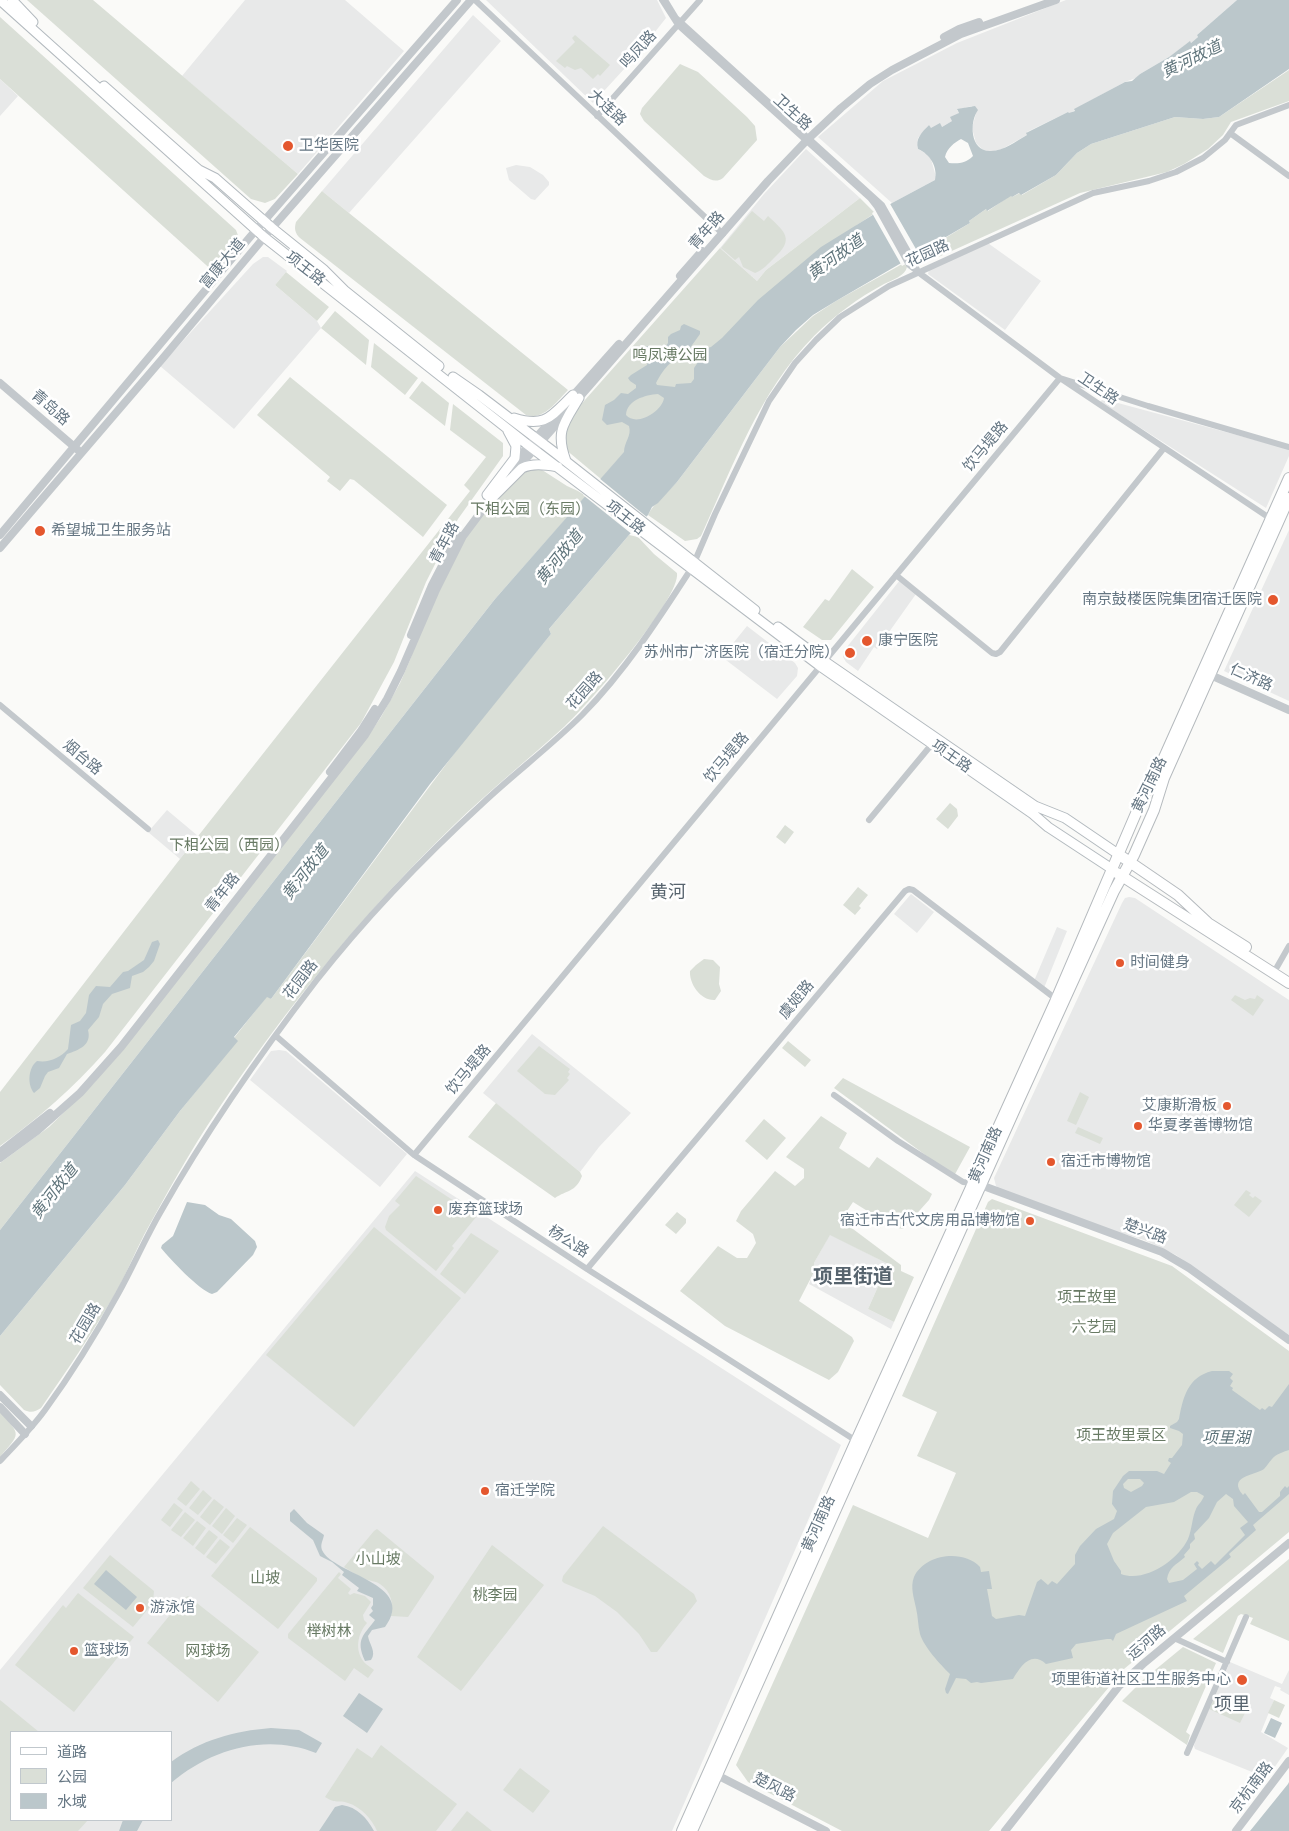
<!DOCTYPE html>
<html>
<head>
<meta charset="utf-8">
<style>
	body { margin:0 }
	#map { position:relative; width:1289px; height:1831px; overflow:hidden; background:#fafaf8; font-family:Signika,"Noto Sans SC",sans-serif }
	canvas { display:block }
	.legend { position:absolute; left:10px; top:1731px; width:162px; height:90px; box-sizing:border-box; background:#fff; border:1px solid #c1c8cd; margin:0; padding:6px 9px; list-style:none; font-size:15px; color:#657683 }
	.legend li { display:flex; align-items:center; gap:10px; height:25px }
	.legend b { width:25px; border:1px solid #c1c8cd }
</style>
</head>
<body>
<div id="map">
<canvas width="1289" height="1831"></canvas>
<ul class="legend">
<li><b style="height:6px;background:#fff"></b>道路</li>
<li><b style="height:14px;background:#dadfd7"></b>公园</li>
<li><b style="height:14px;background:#bbc7cb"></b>水域</li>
</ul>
</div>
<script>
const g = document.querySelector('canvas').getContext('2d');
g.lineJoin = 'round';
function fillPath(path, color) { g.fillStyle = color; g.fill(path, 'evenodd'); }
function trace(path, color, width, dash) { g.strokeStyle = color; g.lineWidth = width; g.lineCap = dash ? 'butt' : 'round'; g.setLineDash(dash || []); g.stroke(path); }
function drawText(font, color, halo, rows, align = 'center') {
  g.font = font + ' Signika,"Noto Sans SC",sans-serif'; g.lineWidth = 5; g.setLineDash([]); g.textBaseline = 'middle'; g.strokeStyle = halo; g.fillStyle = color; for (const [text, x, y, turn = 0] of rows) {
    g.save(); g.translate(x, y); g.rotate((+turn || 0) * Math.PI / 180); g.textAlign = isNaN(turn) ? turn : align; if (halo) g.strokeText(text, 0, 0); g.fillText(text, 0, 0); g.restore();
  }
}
const built = new Path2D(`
	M245 0H345L404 51 298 174 182 76Z
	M486 0H657L666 18 636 56 593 103Z
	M1066 0H1237L1197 35 1198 37 1191 43 1189 42 1169 57 1140 74 1136 78 1125 82 1075 109V110L1069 114 1068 112 1027 132V135L1002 149 990 152 983 150 976 143 972 128 976 113 972 106 957 110 959 113 952 121 942 127 931 129 929 125 918 138 917 146 918 149 927 154 931 159 936 177 935 180 892 203 818 137 883 81 957 43Z
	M473 15 501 41 349 213 322 191Z
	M0 79 18 96 0 116Z
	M806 149 860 198 766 270 757 281 720 248 764 194Z
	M516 165 530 167 543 175 549 182V185L535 200 531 199 509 180 506 168Z
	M985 241 1041 281 1005 330 928 274 929 270Z
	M263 257H268L287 271 275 285 317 321 321 328 234 429 160 366 253 264Z
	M1103 399 1289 449V456L1266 508 1100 402Z
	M1289 530V701L1224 671Z
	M900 580 916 594 877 649 874 647 858 671 846 662 843 657V652Z
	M747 626 795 663 798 668 797 676 777 699 722 657Z
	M167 810 198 836 180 859 148 832Z
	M911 894 934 912 917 933 894 914Z
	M1129 897 1135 898 1289 1000V1335L1176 1255 1144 1240 1094 1225 998 1188 996 1186 994 1178 1122 903 1125 898Z
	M1057 927 1067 931 1044 988 1034 981Z
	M532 1034 631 1113 599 1147 580 1172 483 1093Z
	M279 1050 286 1051 407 1154 380 1187 250 1080 271 1051Z
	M415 1171 841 1445 672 1831H0V1670ZM11 1732H171V1820H11Z
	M830 1234 888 1264 868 1309 894 1322 891 1329 809 1284 815 1270 814 1263Z
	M1230 1662 1282 1684 1289 1670V1695L1280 1690 1281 1688 1275 1686 1270 1698 1274 1700 1261 1732 1288 1748 1267 1778 1195 1749 1194 1746 1195 1740Z`);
const green = new Path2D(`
	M27 0H93L298 174 275 199 265 203 251 199Z
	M0 17 236 230 240 241 216 274 0 79Z
	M575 35 610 65 600 76 598 74 593 79 581 68 575 70 567 66 565 68 556 61 575 42 572 38Z
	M680 64 698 72 747 117 755 126 757 140 723 178C716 183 711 180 704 176L644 121 640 114 642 108Z
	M1289 70V101L1231 122 1223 135 1208 149 1184 164 1167 172 1080 193 934 259 927 260 922 252 970 223 969 221 986 209 988 211 1011 195 1012 197 1020 193 1022 195 1056 175 1077 153 1091 144 1175 117 1203 119 1219 117Z
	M322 191 349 213 568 390C557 401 544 421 526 415L300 238C295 233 294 229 296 222Z
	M860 198 875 213 857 225 694 384 676 394 601 479 565 449 562 436 568 419 720 248 757 281 766 270Z
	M752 211 764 221 768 216C785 232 795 239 774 258 768 264 763 270 755 273L743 267 739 257 735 260 721 248Z
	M904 263 907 267C905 276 892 280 884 284 858 298 835 315 814 336 759 392 733 466 701 536L697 539 685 541 648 515C654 503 667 493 677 482L780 347 813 316 836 301Z
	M286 272 329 307 317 321 275 285Z
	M335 311 369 340 366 365 321 328Z
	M374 343 418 378 405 395 371 367Z
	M290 377 447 505 423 537 354 480 350 479 340 491 327 481 330 477 257 415Z
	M422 381 449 403 445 426 409 398Z
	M453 404 503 443V456L458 519 426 582 394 662 361 723 105 1052C73 1088 39 1118 0 1146V1092L180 859 470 491 464 485 486 457 450 430Z
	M539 468 567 486 578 491 586 496 495 599 0 1230V1163L49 1127 94 1083 368 736 381 717 400 683 410 660 421 629 465 538 484 512 518 474 525 469Z
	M629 535 638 537 654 554 677 573C681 598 587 706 565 726 529 759 490 790 454 825 365 911 286 1008 217 1111 190 1151 167 1193 144 1235 135 1252 128 1270 119 1287 95 1329 68 1369 41 1408 35 1412 31 1413 24 1410L0 1385V1336L125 1185 180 1111 237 1041 234 1038 267 996 271 999 468 735 551 634 549 629Z
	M852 569 874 587 831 640H822L803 627 825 599 829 601Z
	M950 803 957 809 958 816 948 829 936 819Z
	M785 825 794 832 785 844 776 837Z
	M858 887 868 895 859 906 861 908 855 915 843 905Z
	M704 959 713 960 720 967 719 984 721 991 715 1000C701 1001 689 984 690 971L696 965Z
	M1235 995 1245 1000 1250 998 1255 999 1257 995 1264 1000 1253 1016 1231 1000Z
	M788 1041 811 1060 805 1067 782 1048Z
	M539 1046 570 1069 568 1072 570 1074 567 1078 569 1080 555 1095 545 1094 517 1071Z
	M843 1078 970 1147 954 1176 834 1088Z
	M1080 1092 1089 1097 1076 1125 1067 1121Z
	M496 1103 580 1172 582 1176C576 1192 567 1190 555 1198L468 1137Z
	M821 1116 847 1133 839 1148 869 1168 877 1157 932 1194 929 1200 903 1229 893 1227 853 1202 841 1220 901 1265V1271L914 1277 894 1322 868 1309 888 1264 830 1235 814 1263 815 1270 799 1301 852 1337 854 1341 838 1372 829 1380 725 1326 680 1291 718 1246 737 1258H747L756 1243 753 1234 736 1221 741 1211 775 1171 795 1186 804 1178V1169L786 1157Z
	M764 1119 786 1138 767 1160 745 1141Z
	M1078 1127 1103 1138 1100 1144 1075 1133Z
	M416 1176 477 1216 452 1246 454 1248 436 1271 386 1230 385 1227 389 1216 400 1205 395 1201Z
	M1246 1190 1251 1193 1249 1195 1253 1198 1255 1196 1262 1201 1249 1217 1234 1205Z
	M992 1199 1172 1266 1289 1351V1532L1124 1669 989 1831H842L748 1782 736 1765 853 1505 928 1538 956 1473 917 1456 937 1412 902 1396 988 1202Z
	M677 1212 686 1219V1223L676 1234 665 1225Z
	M374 1227 461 1298 354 1427 266 1355Z
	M471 1233 499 1251 465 1294 440 1274Z
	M0 1412C22 1436 20 1433 0 1457Z
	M191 1481 200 1489 186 1506 177 1499Z
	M203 1490 212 1498 198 1515 189 1508Z
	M214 1499 224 1507 210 1525 200 1517Z
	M174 1503 183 1510 170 1527 161 1520Z
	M226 1508 235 1516 222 1534 212 1526Z
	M185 1512 195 1520 181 1537 171 1530Z
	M237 1518 247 1525 233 1543 223 1535Z
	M197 1521 206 1528 193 1546 183 1538Z
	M603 1526 694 1594 697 1601 657 1652H651L639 1634 617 1612 595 1596 564 1583 562 1581 563 1576Z
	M250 1527 317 1578V1581L278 1629 211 1576Z
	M377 1529 434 1576V1578L408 1617 391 1616C394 1604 391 1591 380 1584 376 1581 370 1581 365 1579 357 1576 351 1571 344 1567L374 1531Z
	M209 1530 218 1537 204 1555 195 1548Z
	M220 1539 230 1547 216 1564 206 1557Z
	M492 1545 544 1585 461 1691 417 1657Z
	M110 1555 154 1591 153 1603 133 1627 83 1588Z
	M1289 1559V1641L1250 1624 1253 1618 1241 1614 1238 1616 1223 1653 1193 1639Z
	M339 1572 341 1574 338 1578 351 1589 348 1593 350 1595 354 1593 365 1596 371 1602 363 1615 364 1620 367 1623C358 1633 354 1650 364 1662 366 1665 371 1667 374 1670L368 1678 354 1668 345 1681 288 1638V1634Z
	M78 1593 134 1637 74 1712 15 1665 63 1605 66 1608Z
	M188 1596 259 1652 218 1702 147 1643 184 1598Z
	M1183 1647 1216 1663 1186 1732 1190 1735 1187 1745 1122 1701 1144 1679Z
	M1216 1695 1247 1709 1240 1723 1209 1709Z
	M0 1700 39 1732H11V1820H88L78 1831H0Z
	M1274 1700 1285 1705 1279 1718 1268 1713Z
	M381 1745 457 1804 436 1831H377C372 1819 361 1807 348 1803 338 1799 338 1805 325 1797L357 1748 372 1758Z
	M520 1768 550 1791 533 1813 503 1790Z
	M467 1811 492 1831H451Z`);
const water = new Path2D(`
	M1237 0H1289V69L1219 117 1203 119 1175 117 1091 144 1077 153 1056 175 1021 195 1019 193 1012 197 1011 196 987 211 986 209 969 221 970 223 836 301 813 315 796 330 780 347 677 482 658 503 652 507 648 515 629 535 549 629 551 634 430 784 271 999 267 997 234 1037 238 1041 180 1111 125 1185 0 1336V1230L495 599 624 452C624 442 632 436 629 426L622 422 607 425 602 420 605 405 614 400 621 393 628 394 636 388V385L630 381 628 378 631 375 647 365 650 354 646 346H654L656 353H661L668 343V337L671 334 680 330 681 326 684 324 700 331V334L690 348 697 351 711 347 722 338 758 300 821 247 892 203 935 180C938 167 930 154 918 149 915 139 922 132 929 125L931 128 940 123 942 127 952 121 950 117 959 113 957 109 975 106 978 110C969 122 970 152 991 151 1004 151 1016 141 1027 135L1026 133 1068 112 1069 113 1075 111 1074 109 1125 82 1132 81 1140 74 1169 57 1190 41 1191 43 1198 37 1197 35ZM961 139 968 143 973 156C966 163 959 164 949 163L945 157C947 148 954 143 961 139ZM692 354 700 356 701 358 694 368V379L691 383 676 384 675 387 657 385 656 383C664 368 674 355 692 354ZM658 394 664 398C662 412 636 427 626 415 627 400 645 395 658 394Z
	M158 940 160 944 154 961 149 967 143 972 132 976 130 988 112 994 103 1004 99 1017 88 1030C92 1045 79 1050 67 1054L59 1068 48 1072 45 1076 40 1088 34 1093C27 1085 28 1068 37 1061 49 1063 60 1058 68 1049L71 1025 80 1021 86 1013 89 995 96 986 110 987 123 972 128 971 144 960 152 942Z
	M187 1202 205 1205 219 1215 231 1219 255 1241 257 1247 253 1255 217 1292 212 1294C199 1290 170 1259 161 1248L162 1245 173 1236Z
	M1212 1371H1229L1233 1374 1230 1378 1233 1381 1230 1386 1233 1388 1232 1390 1260 1410 1262 1408 1265 1410 1269 1406 1272 1407 1289 1384V1450C1283 1452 1276 1454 1272 1459 1269 1462 1267 1466 1264 1469 1254 1476 1227 1476 1243 1495L1245 1493 1259 1512H1262L1280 1496V1492L1285 1486 1287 1488 1289 1486V1494L1253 1525 1256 1530 1229 1554 1231 1557 1184 1596 1187 1601 1116 1634 1113 1641 1111 1639H1107L1076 1644 1071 1650 1073 1658 1046 1664C1031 1650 1020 1667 1013 1679L981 1683 977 1682 971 1683 966 1679 956 1678 948 1694 946 1693 945 1689 950 1674C940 1664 924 1647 920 1634 918 1626 918 1616 916 1608 914 1598 910 1587 914 1577 925 1554 963 1549 980 1567L981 1572 989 1571 992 1589H987L992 1616 996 1619 1019 1615 1025 1616 1037 1582 1041 1579 1048 1585 1052 1581 1057 1584 1075 1564V1555L1080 1546 1096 1529 1114 1519 1117 1511 1112 1504 1113 1491 1123 1476 1129 1471H1157L1164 1474 1171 1463 1168 1461 1169 1458H1172L1182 1445 1183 1434 1179 1431 1170 1428V1426L1177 1422 1179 1419C1183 1397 1188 1377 1212 1371ZM1128 1479H1140L1144 1483 1142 1486 1131 1492 1124 1488 1123 1484ZM1191 1492H1197L1204 1496C1202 1502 1198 1504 1196 1509 1192 1518 1192 1529 1188 1539 1178 1560 1145 1583 1121 1574V1571L1114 1561 1107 1544 1113 1533 1146 1507 1174 1502ZM1226 1494 1233 1499 1234 1506 1248 1522 1240 1528 1245 1535 1215 1565 1211 1561 1202 1569 1198 1565 1199 1563 1197 1561 1194 1564 1197 1569 1183 1580 1169 1583 1167 1579C1169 1567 1176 1565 1185 1557L1184 1555 1190 1548V1544L1195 1539 1194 1534 1209 1518 1217 1502Z
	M294 1509 307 1523 324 1535C323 1541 320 1544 322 1550 333 1575 418 1583 385 1627L372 1630 368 1636C369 1644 377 1652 371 1660L365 1661C355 1639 364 1635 375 1620L369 1615 373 1611 371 1608 373 1605V1598L357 1591 359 1588 342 1575 344 1572 332 1562 320 1556 313 1540 290 1521V1513Z
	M106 1570 137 1597 126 1610 94 1584Z
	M359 1693 383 1709 367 1733 343 1716Z
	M1271 1718 1282 1723 1275 1738 1264 1733Z
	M271 1728 299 1730 322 1743 316 1753C266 1733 211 1749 171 1783V1762C201 1740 234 1731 271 1728Z
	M1289 1782V1831H1250L1288 1784Z
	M342 1805C357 1807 367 1818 374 1831H319L335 1807Z
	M123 1820H143L137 1831H119Z`);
const pier = new Path2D(`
	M889 202 920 256 902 266 872 213Z
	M599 478 648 518 633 535 583 495Z`);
const stream = new Path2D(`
	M563 511 571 517`);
const minor = new Path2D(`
	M475 0 723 234
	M662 0 678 25 870 198 877 207 909 265 918 272 914 262 882 205 676 18 665 0
	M597 116 700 0
	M1230 133 1289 176
	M918 272 1060 378 1271 519
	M694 563 715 514 769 401 795 363 816 340 840 317 889 286 1093 193 1149 181 1176 172 1203 158 1225 140 1236 125 1289 105
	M896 575 992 653 996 654 1000 652 1164 448
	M0 705 148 829
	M869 820 932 744
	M1277 967 1289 946
	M276 1036 414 1155 587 1269 858 1442
	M834 1095 898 1141 963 1182 973 1183
	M414 1155 1060 378 1148 406 1289 447
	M587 1269 905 891 909 889 913 890 1056 999
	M0 1461C15 1445 32 1428 45 1410 72 1373 96 1334 118 1294 133 1267 145 1239 160 1213 206 1132 259 1055 316 981 366 917 424 857 484 802 516 772 551 746 582 715 625 671 658 620 691 569
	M1174 1638 1227 1662
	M1187 1753 1246 1617`);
const tertiary = new Path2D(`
	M944 37 959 29 979 22
	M680 276 702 251
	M0 383 78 450
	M570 399 619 344
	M576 401 768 181 808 139 841 108 870 84 892 70 961 34 1056 0
	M514 463 556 415
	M515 471 569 410
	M0 535 250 237 457 0
	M0 548 163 358 272 228 471 0
	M411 635 432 585 458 535
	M1206 673 1289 710
	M330 772 361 731 375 709
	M0 1152 50 1113
	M0 1158 37 1131 80 1093 121 1047 365 735 387 699 401 671 436 590 463 536 493 496
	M978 1184 1162 1252 1189 1268 1289 1340
	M0 1395 31 1426
	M0 1407 25 1434
	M713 1773 826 1831
	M1005 1831 1119 1686 1143 1664 1289 1543
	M1236 1831 1289 1761`);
const secondary = new Path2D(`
	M0 0 264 237 528 445 820 666 1033 814 1048 827 1112 869
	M12 0 33 22
	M104 86 199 170 215 178 272 228 323 269 344 290 439 366
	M453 377 479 395 554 452 755 610
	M514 418C546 428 551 416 573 395
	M566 461C555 431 564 423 579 398
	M487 495 515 458 516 446 508 431
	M490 500 522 468C533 463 545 465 558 467
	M778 627 824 661 1035 806 1065 818 1118 854`);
const primary = new Path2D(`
	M1118 854 1178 895 1208 923 1246 947
	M1117 873 1289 983
	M682 1831 856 1441 1055 1002 1146 790 1158 771 1289 478
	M692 1831 1019 1100 1114 891 1134 855 1154 810 1164 778 1289 498`);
const markers = [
	[288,146,6,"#e4572e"],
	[40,531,6,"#e4572e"],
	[1273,600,6,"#e4572e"],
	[867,641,6,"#e4572e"],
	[850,653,6,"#e4572e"],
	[1120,963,5,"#e4572e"],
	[1227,1106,5,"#e4572e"],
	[1138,1126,5,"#e4572e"],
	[1051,1162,5,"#e4572e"],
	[438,1210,5,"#e4572e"],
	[1030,1221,5,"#e4572e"],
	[485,1491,5,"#e4572e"],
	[140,1608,5,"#e4572e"],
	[74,1651,5,"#e4572e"],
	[1242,1680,6,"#e4572e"]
];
const streetNames = [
	["鸣凤路",639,50,-48],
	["大连路",607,108,43],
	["卫生路",792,113,42],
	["青年路",707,231,-49],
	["花园路",928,254,-24],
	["富康大道",223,264,-50],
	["项王路",305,269,38],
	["卫生路",1098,389,34],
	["青岛路",50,408,41],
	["饮马堤路",986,447,-50],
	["项王路",625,518,38],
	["青年路",445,543,-62],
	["仁济路",1251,678,24],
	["花园路",585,691,-48],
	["项王路",951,757,35],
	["烟台路",82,758,40],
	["饮马堤路",727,758,-50],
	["黄河南路",1150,785,-64],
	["青年路",223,893,-52],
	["花园路",301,980,-52],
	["虞姬路",797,1000,-50],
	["饮马堤路",469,1070,-50],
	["黄河南路",986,1155,-66],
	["楚兴路",1145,1232,20],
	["杨公路",568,1242,33],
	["花园路",86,1324,-59],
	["黄河南路",819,1524,-66],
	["运河路",1147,1643,-41],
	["楚风路",774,1788,27],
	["京杭南路",1252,1788,-53]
];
const poiNames = [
	["卫华医院",299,146],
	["希望城卫生服务站",51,531],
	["南京鼓楼医院集团宿迁医院",1262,600,"right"],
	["康宁医院",878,641],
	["苏州市广济医院（宿迁分院）",839,653,"right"],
	["时间健身",1130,963],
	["艾康斯滑板",1217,1106,"right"],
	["华夏孝善博物馆",1148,1126],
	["宿迁市博物馆",1061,1162],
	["废弃篮球场",448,1210],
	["宿迁市古代文房用品博物馆",1020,1221,"right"],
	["宿迁学院",495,1491],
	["游泳馆",150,1608],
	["篮球场",84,1651],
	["项里街道社区卫生服务中心",1231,1680,"right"]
];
const parkNames = [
	["鸣凤溥公园",670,356],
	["下相公园（东园）",530,510],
	["下相公园（西园）",229,846],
	["项王故里",1087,1298],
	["六艺园",1094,1328],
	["项王故里景区",1121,1436],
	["小山坡",378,1560],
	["山坡",265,1579],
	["桃李园",495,1596],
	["榉树林",329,1632],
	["网球场",208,1652]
];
const waterNames = [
	["黄河故道",1192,60,-26],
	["黄河故道",836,258,-36],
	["黄河故道",560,558,-51],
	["黄河故道",306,873,-52],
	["黄河故道",55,1192,-52],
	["项里湖",1226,1439]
];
const quarterNames = [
	["黄河",668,893],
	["项里",1232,1705]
];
const districtNames = [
	["项里街道",853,1278]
];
fillPath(built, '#e8e9e9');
fillPath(green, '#dadfd7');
fillPath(water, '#bbc7cb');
fillPath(pier, '#fafaf8');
trace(stream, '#bbc7cb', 2);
trace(secondary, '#b3babf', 11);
trace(primary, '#b5babe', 12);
trace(minor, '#c3c8cc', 6);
trace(tertiary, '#c3c8cc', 8);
trace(secondary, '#fff', 9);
trace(primary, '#fff', 10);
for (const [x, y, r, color] of markers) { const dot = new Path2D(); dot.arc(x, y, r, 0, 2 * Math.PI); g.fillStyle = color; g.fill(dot); trace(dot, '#fff', 2); }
drawText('15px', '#657683', '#fff', streetNames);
drawText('15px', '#657683', '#fff', poiNames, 'left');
drawText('15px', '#687a64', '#fff', parkNames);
drawText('italic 16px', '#60757c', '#fff', waterNames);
drawText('18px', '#57646e', '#fff', quarterNames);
drawText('bold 20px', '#57646e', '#fff', districtNames);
</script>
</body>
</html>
